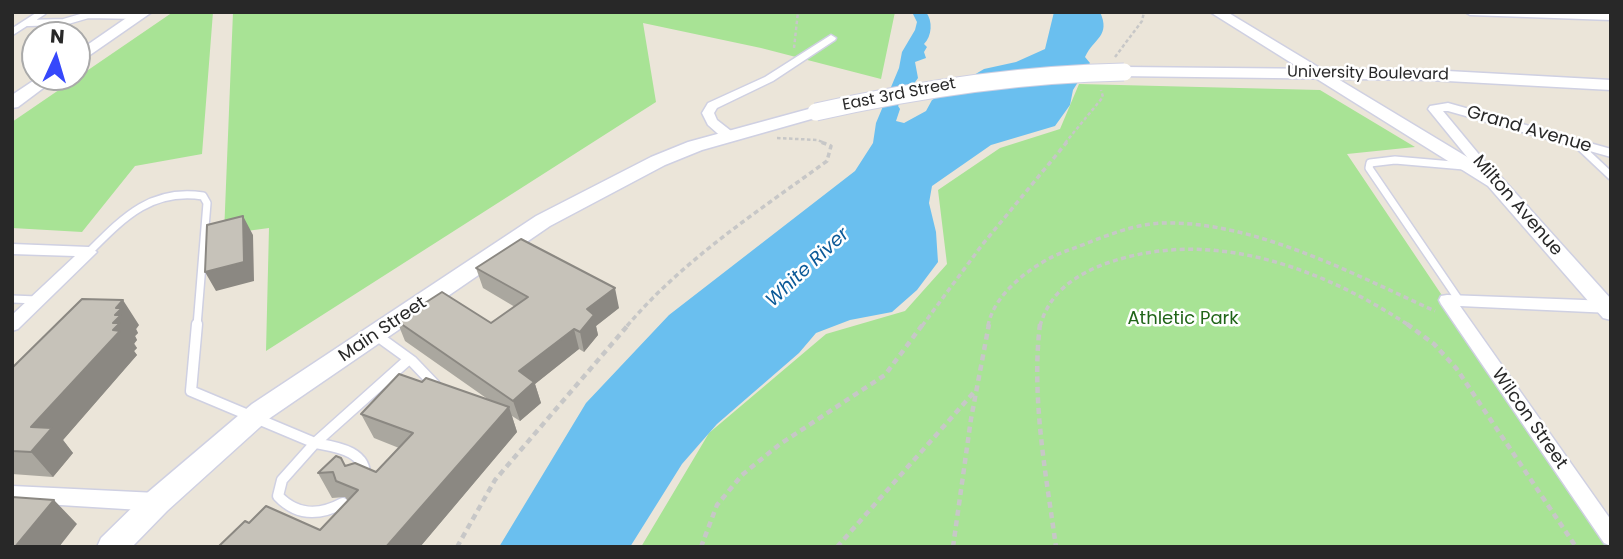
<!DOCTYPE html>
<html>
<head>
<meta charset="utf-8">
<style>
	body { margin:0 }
	#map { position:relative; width:1623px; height:559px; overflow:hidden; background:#ebe5d9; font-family:Poppins,sans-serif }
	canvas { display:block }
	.frame { position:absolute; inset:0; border:14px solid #282828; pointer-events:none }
	.north { position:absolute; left:21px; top:21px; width:70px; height:70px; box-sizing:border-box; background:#fff; border:2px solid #a9a9a9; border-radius:50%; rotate:4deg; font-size:19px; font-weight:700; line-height:28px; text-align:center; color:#282828 }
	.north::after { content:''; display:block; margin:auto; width:24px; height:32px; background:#3648fb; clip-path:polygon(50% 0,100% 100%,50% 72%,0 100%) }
</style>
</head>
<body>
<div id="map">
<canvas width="1623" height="559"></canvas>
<div class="frame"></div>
<div class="north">N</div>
</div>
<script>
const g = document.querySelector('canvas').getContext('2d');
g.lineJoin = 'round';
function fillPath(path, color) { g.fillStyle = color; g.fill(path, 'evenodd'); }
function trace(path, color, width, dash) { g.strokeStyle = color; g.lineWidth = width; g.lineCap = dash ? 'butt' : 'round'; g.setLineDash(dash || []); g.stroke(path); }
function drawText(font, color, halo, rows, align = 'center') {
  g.font = font + ' Poppins,sans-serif'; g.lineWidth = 5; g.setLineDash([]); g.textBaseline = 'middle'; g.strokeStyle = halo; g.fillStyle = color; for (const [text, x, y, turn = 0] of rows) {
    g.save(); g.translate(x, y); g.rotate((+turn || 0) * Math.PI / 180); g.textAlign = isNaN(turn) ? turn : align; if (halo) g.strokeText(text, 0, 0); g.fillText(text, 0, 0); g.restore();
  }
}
const green = new Path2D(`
	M173 12H213L202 154 135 166 82 232 12 228V122Z
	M233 12H895L881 79 761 48 643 23 656 102 266 351 269 228 224 234Z
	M1079 84 1320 90 1415 147 1347 154 1611 547H641L709 433 826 334 905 311 947 264 938 190 1000 148 1060 129Z`);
const water = new Path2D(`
	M912 12H926C933 21 932 36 924 44L927 47 924 52 926 58 915 62 918 78 898 106 900 109 896 121 904 123 926 111 932 100 984 69 1016 62 1045 49 1054 12H1100C1111 36 1094 38 1085 57L1090 63 1073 90 1070 105 1055 126 991 145 932 186 929 203 936 232 938 262 917 290 892 312 850 320 816 333 799 353 717 424 682 464 630 547H499L586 403 669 315 855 171 873 143 876 123 899 68 902 52 915 30 917 22Z`);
const pathFar2 = new Path2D(`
	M794 48 798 12
	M1115 57 1142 21 1144 12
	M777 138 817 140 825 143
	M1065 143 1103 97 1101 90`);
const pathFar1 = new Path2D(`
	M627 326C683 260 757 212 827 161L831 146 821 142
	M922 326 982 245 1067 142
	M988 326C994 292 1036 262 1066 251 1097 240 1130 224 1163 223 1255 221 1353 274 1435 311
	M1040 326C1049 294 1072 277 1102 265 1208 225 1320 267 1410 326`);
const path = new Path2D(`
	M1040 324C1031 398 1046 474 1056 547
	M1407 324 1434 344 1456 368 1576 547
	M457 547 495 480 629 324
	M701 547 717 505 742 475 780 444 885 375 923 324
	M837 547 975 391
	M953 547 971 419 989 324`);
const serviceFar2 = new Path2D(`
	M91 13 88 15 138 16
	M28 23 64 22 88 15
	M12 32 43 12`);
const serviceFar1 = new Path2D(`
	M1576 143 1611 176
	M89 252C123 218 151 188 203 196L207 203 197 326
	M12 299 37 300
	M1459 300 1369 168 1370 163 1395 160 1464 166`);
const service = new Path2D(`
	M197 324 191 391 315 443 409 359
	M376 335 412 361 435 385
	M343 503C319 516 297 516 278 496L282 480 315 443C337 447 368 451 365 479`);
const minor = new Path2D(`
	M1465 12 1611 14V20L1470 15Z
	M831 35 836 38 835 40 773 81 717 108 714 113 717 120 735 134V140H725L708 125 702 113 708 103 765 77Z
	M1448 103 1611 149V157L1448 111H1443L1501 181 1499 184H1489L1428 109 1430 106Z
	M12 244 89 247 97 252 18 329 12 331V315L75 256 12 254Z
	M1447 295 1611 301V313L1460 306 1611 520V546L1604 543 1441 304 1439 300 1441 296Z
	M12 486 157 493 164 496 167 502 164 508 157 511 12 502Z`);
const tertiary = new Path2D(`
	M1210 12H1227L1502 178 1611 299V320L1603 318 1488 186Z`);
const secondary = new Path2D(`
	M135 12H152L77 64V52Z
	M1124 67 1429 70 1611 80V90L1429 80 1118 76 1116 72 1118 68Z
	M39 77H58L18 107 12 108V95Z
	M816 107 825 112 822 116 702 150 665 165 550 226 270 418 167 511 132 547H97L101 538 147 493 252 404 536 216 651 157 688 142Z`);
const secondaryBridge = new Path2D(`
	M816 112C918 89 1019 74 1124 72`);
const wall = new Path2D(`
	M476 268 619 308 596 326 598 335 584 352 579 349 535 384 541 403 520 421 512 416 517 432 420 547H218L249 523 320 530 348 501 345 497 332 498 318 473 346 466 376 472 399 448 374 438 361 414 422 382 489 400 405 341 397 321 491 323 515 307 483 288Z
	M139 325 136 329 138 333 135 336 137 340 134 343 137 348 134 351 137 355 63 440 73 453 53 477 12 474V368Z`);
const shadedWall = new Path2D(`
	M243 216 253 235 254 281 216 291 205 272Z
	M615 288 619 308 596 326 598 335 584 352 580 332 587 309Z
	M123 300 139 325 136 329 138 333 135 336 137 340 134 344 137 348 134 351 137 355 63 440 73 453 53 477 31 452V427L113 330 116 308Z
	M574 329 579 349 535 384 541 403 520 421 513 401 519 371Z
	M509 407 517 432 420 547H386Z
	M54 500 77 524 59 547H15Z`);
const building = new Path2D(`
	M243 216 244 262 205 272 207 225Z
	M521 239 615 288 587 309 594 315 580 332 574 329 519 371 534 382 513 401 397 321 442 292 491 323 528 297 476 268Z
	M82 299 123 300 116 308H122L115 315H121L113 323H120L113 330 120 331 31 427 52 428 31 452 12 451V368Z
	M399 374 422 382 426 378 509 407 386 547H218L245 521 249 523 266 506 320 530 358 490 336 481 333 472 318 473 336 456 341 458 345 466 355 463 376 472 413 433 361 414Z
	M12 497 54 500 15 547H12Z`);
const farStreetnames = [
	["University Boulevard",1368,74,1],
	["East 3rd Street",899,95,-11]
];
const streetNames = [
	["Grand Avenue",1529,130,16],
	["Milton Avenue",1517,206,49],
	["Main Street",383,330,-34],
	["Wilcon Street",1529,419,55]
];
const parkNames = [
	["Athletic Park",1183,319]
];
const waterNames = [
	["White River",808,268,-43]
];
fillPath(green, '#a8e395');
fillPath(water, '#6abfef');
trace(serviceFar2, '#cfd0e2', 9);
trace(serviceFar1, '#cfd0e2', 10);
trace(service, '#cfd0e2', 13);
trace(minor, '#cfd0e2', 3);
trace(tertiary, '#cfd0e2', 3);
trace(secondary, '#cfd0e2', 3);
trace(pathFar2, '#c7c7c7', 2.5, [3.5, 2.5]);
trace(pathFar1, '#c7c7c7', 3.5, [5, 3.5]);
trace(path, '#c7c7c7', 4.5, [6, 4.5]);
trace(serviceFar2, '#fff', 6);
trace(serviceFar1, '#fff', 7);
trace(service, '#fff', 10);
fillPath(minor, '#fff');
fillPath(tertiary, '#fff');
fillPath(secondary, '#fff');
trace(secondaryBridge, '#cfd0e2', 19, []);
trace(secondaryBridge, '#fff', 17);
fillPath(wall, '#aaa79f');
fillPath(shadedWall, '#8b8882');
fillPath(building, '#c6c2b9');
trace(building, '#8b8882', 2);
drawText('16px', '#282828', '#fff', farStreetnames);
drawText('18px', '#282828', '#fff', streetNames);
drawText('18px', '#216519', '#fff', parkNames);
drawText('italic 19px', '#0c5a98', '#fff', waterNames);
</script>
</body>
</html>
